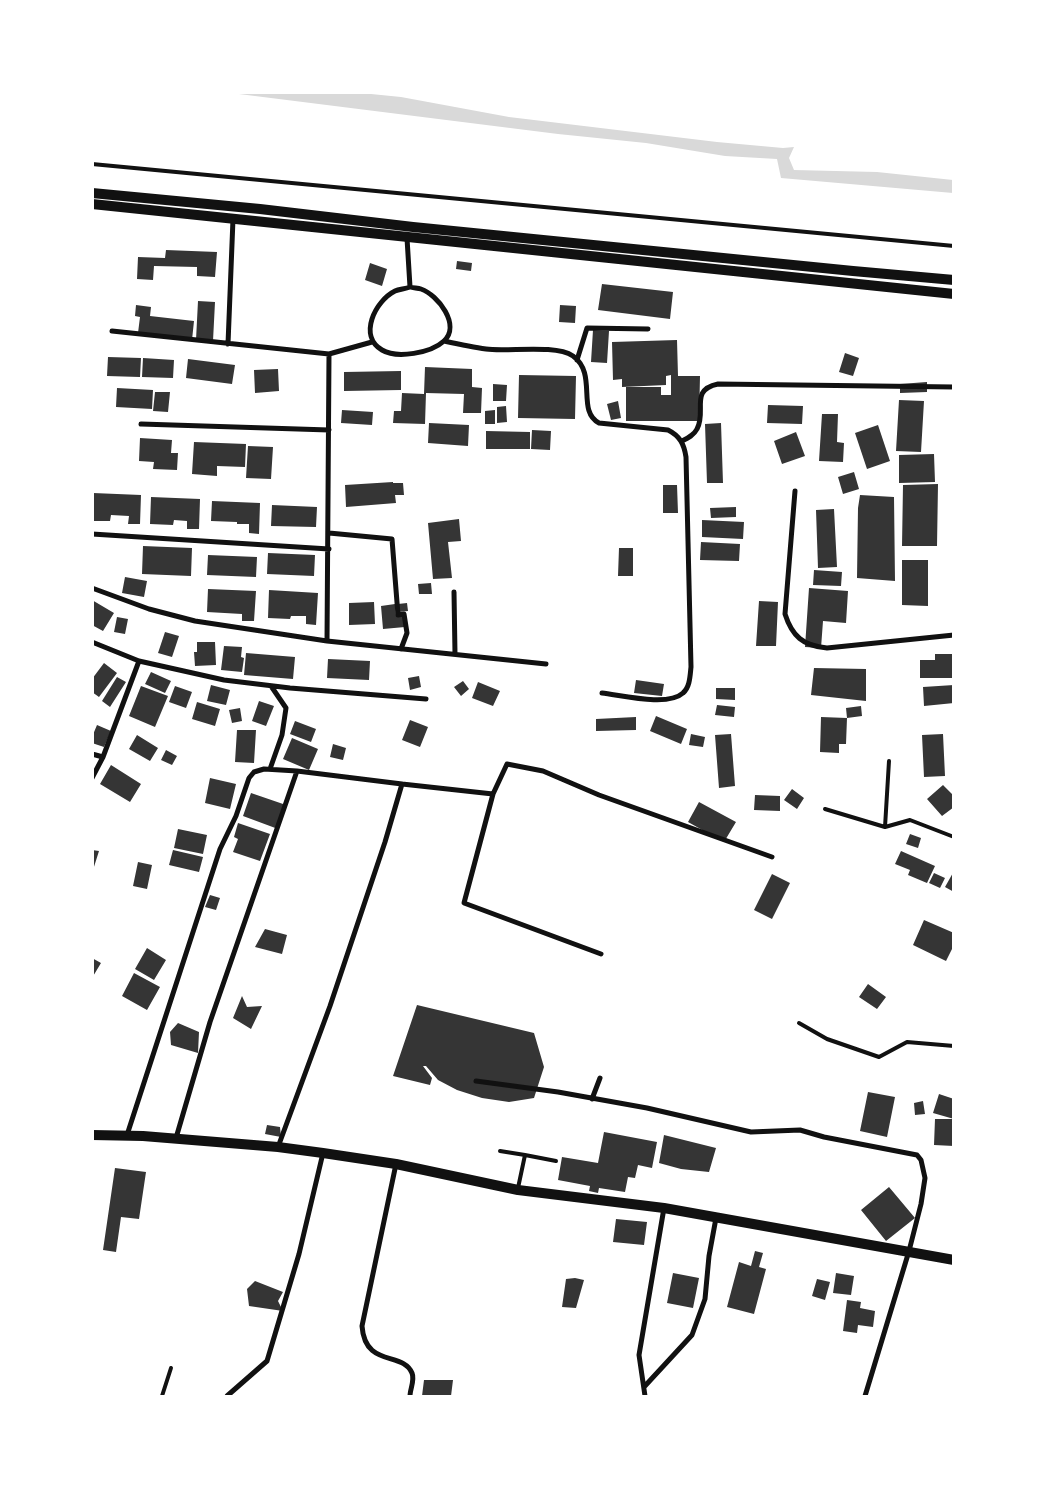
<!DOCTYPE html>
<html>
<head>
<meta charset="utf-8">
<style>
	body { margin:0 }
	#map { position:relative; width:1046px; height:1489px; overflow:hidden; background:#fff; font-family:"PT Sans",sans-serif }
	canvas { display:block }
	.frame { position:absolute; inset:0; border:94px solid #fff; pointer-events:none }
</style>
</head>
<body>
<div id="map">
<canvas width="1046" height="1489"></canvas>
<div class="frame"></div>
</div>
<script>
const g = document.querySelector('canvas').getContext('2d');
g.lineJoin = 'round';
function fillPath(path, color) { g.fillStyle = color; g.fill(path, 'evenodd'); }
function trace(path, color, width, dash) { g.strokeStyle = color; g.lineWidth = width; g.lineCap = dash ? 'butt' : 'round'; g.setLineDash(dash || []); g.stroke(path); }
const water = new Path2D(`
	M231 93H361L401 97 509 117 717 142 783 148 794 147 789 158 794 170 877 172 953 180V193L781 178 777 159 725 156 646 143 558 134Z`);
const building = new Path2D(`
	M166 250 217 252 215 277 197 276V267L154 266 153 280 137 279 138 257 165 258Z
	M457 261 472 263 471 271 456 269Z
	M370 263 387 269 382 286 365 280Z
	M602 284 673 292 670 319 598 310Z
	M198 301 215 302 213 341 196 340Z
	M136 305 151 307 150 316 194 321 192 340 138 333 140 317 135 316Z
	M560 305 576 306 575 323 559 322Z
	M593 330 609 331 607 363 591 362Z
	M677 340 678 376H700L699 421H626V387H661V395H671V375L666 376V385L622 387V379L613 380 612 342Z
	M845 353 859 358 853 376 839 372Z
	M108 357 141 358 140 377 107 376Z
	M143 358 174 360 173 378 142 377Z
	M188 359 235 365 232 384 186 378Z
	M425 367 472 369V387L482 388 481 413H463L464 394 426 393 425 424 393 423 394 411H401L402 393 424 394Z
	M278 369 279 391 255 393 254 370Z
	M401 371V390L344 391V372Z
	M519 375 576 376 575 419 518 418Z
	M927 382V392L900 393V384Z
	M493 384 507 385 506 401H493Z
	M117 388 153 390 152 409 116 407Z
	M155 392H170L168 412 153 411Z
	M899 400 924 401 921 452 896 451Z
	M618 401 621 418 611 420 607 404Z
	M768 405 803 406 802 424 767 423Z
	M506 406 507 422 497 423V407Z
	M342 410 373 412 372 425 341 423Z
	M495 410V424H485V411Z
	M822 414H838L837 442 844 443 843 462 819 461Z
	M429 423 469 425 468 446 428 443Z
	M721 423 723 483H707L705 424Z
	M878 425 890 461 867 469 855 433Z
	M532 430 551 431 550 450 531 449Z
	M486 431 530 432V449H486Z
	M796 432 805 456 782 464 774 441Z
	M140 438 172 440 171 453H178L177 470 153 469 154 462 139 461Z
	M194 442 246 444 245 467 217 466V476L192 474Z
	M248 446 273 447 271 479 246 478Z
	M934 454 935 482 899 483V455Z
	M854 472 859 489 843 494 838 477Z
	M393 482V483H403L404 495H395L396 503 346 507 345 485Z
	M938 484 937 546H902L903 485Z
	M663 485H677L678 513H663Z
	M93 493 141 495 140 524H128L129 516 111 515 110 521H92Z
	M860 495 894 497 895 581 857 578 858 508Z
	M151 497 200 499 199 529H187V521L174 520 173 525 150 524Z
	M212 501 260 503 259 534 249 533V524H237V522L211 521Z
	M272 505 317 507 316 527 271 526Z
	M736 507V517L711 518 710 508Z
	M834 509 837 567 818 568 816 510Z
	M459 519 461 541 448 542 452 578 433 579 428 523Z
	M702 520 744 522 743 539 702 537Z
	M701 542 740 544 739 561 700 560Z
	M143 546 192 548 191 576 142 574Z
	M619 548H633V576H618Z
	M268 553 315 555 314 576 267 574Z
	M208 555 257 557 256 577 207 575Z
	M902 560H928V606L902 605Z
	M814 570 842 572 841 586 813 585Z
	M125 577 147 581 144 597 122 593Z
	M431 583 432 594H419L418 584Z
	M809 588 848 591 846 623 823 621 821 648 805 647Z
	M208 589 256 591 254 621H242V614L207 612Z
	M269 590 318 593 316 625 306 624V616H291L290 619 268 618Z
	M92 600 114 613 103 631 92 625Z
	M759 601 778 602 776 646H756Z
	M374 602 375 624 349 625V603Z
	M407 603 408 611 399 612 398 604Z
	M395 604 396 616 404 615 405 627 383 629 381 606Z
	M117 617 128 619 125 634 114 632Z
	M165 632 179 636 172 657 158 653Z
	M197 642H215L216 665 195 666 194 652H197Z
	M224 646 242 647 241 657 244 658 242 672 221 670Z
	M246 653 295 657 293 679 244 675Z
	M935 654H954V678H920V660H935Z
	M328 659 370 661 369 680 327 678Z
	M104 663 117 673 99 697 92 692V679Z
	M814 668 866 669V701L811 695Z
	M151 672 171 681 165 693 145 684Z
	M419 676 421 687 410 690 408 678Z
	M117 677 126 682 110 707 102 701Z
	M636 680 664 684 662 696 634 693Z
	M463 681 469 689 461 696 454 687Z
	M478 682 500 691 493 706 472 698Z
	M211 685 230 690 226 705 207 701Z
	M954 685V703L924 706 923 687Z
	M141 686 168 696 155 727 129 716Z
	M175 686 192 692 186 708 169 702Z
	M716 688H735V700L716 699Z
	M259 701 274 706 266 726 252 721Z
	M197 702 220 709 215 726 192 719Z
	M717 705 735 707 734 717 715 715Z
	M861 706 862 716 847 718 846 708Z
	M240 708 242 721 232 723 229 710Z
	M656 716 687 729 681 744 650 731Z
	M636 717V730L596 731V719Z
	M821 717 847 718 846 744H839V753L820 752Z
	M410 720 428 727 420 747 402 740Z
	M295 721 316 729 311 742 290 734Z
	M97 725 111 731 104 747 92 743V737Z
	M237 730H256L254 763 235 762Z
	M691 734 705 737 703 747 689 745Z
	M731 734 735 786 719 788 715 735Z
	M943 734 945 776 924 777 922 735Z
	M137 735 158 748 150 761 129 749Z
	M292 738 318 749 309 770 283 759Z
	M333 744 346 748 343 760 330 757Z
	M166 750 177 756 172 765 161 760Z
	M111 765 141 784 130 802 100 784Z
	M210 778 236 784 230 809 205 803Z
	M943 785 954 796V807L942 816 927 799Z
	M792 789 804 798 797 809 784 800Z
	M251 793 286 805 278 829 243 816Z
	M755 795 780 796V811L754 810Z
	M699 802 736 822 724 842 688 822Z
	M238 823 270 834 260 861 233 852 238 839 234 837Z
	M178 829 207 835 203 854 174 848Z
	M910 834 921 838 918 848 906 844Z
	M92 850 99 851 93 870H92Z
	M173 850 203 857 199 872 169 865Z
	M901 851 935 866 927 883 908 875 910 870 895 864Z
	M138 862 152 865 147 889 133 886Z
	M954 871V892L945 887Z
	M934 873 945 878 940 888 929 883Z
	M772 874 790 883 772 919 754 910Z
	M210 895 220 898 216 910 205 907Z
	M924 920 954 933V945L946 961 913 945Z
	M265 929 287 935 282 954 255 947Z
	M147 948 166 960 154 980 135 969Z
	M92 958 101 963 92 978Z
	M134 973 160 987 147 1010 122 996Z
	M868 984 886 997 877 1009 859 997Z
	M242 996 247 1007 262 1006 251 1029 233 1018Z
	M417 1005 534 1033 544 1067 534 1098 509 1102 482 1098 457 1090 438 1080 426 1066H423L432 1078 430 1085 393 1076Z
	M178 1023 199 1032 198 1053 171 1045 170 1032Z
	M868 1092 895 1097 887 1137 860 1131Z
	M939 1094 954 1099V1119L933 1113Z
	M923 1101 925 1114 915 1115 914 1103Z
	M935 1119H954V1146L934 1145Z
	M267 1125 280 1127 281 1137 265 1134Z
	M604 1132 657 1142 652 1168 638 1165 635 1178 628 1177 625 1192 599 1188 598 1193 589 1191 590 1186 558 1180 562 1157 598 1163Z
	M664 1135 716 1148 709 1172 681 1169 659 1163Z
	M115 1168 146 1172 139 1219 121 1217 116 1252 103 1250Z
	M889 1187 915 1218 886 1241 861 1210Z
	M616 1219 647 1222 644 1245 613 1242Z
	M755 1251 763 1253 759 1267 766 1269 754 1314 727 1307 739 1262 751 1266Z
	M673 1273 699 1278 693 1308 667 1303Z
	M836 1273 854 1276 851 1295 833 1293Z
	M575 1278 584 1280 576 1308 562 1307 566 1279Z
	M817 1279 830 1282 825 1300 812 1296Z
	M255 1281 283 1292 278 1301 283 1311 249 1306 247 1289Z
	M847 1300 861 1302 860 1308 875 1311 873 1327 858 1325 857 1333 843 1331Z
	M424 1380H453L451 1396H422Z`);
const service = new Path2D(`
	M92 164 954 246
	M825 809 885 827 910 820 954 837
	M885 827 889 761
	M799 1023 827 1039 879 1057 907 1042 954 1046
	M500 1151 525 1155 518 1188
	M525 1155 556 1161
	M162 1396 171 1368`);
const minor = new Path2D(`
	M407 238 410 287
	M410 287C413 288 418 288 421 289 438 295 461 325 444 341 431 353 397 359 382 350 358 336 375 301 395 291 399 289 405 289 410 287Z
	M112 331 329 354 372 342
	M444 341C458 344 472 347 486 349 508 352 555 344 573 356 598 374 576 411 599 423L668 430C680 436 684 444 686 457L691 667C690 676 690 687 683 693 668 707 621 695 602 693
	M228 344 233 219
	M577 360 587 328 648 329
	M141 424 329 430
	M682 441C688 438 694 435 697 429 707 411 689 390 718 384L954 387
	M795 491 785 614C792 636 803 646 827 648L954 635
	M329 533 392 539 398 615 404 614 407 633 401 649
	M92 534 329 549
	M92 588 149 609 195 621 327 641 546 664
	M454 592 455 654
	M327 641 329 354
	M92 642 139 661 224 680 290 688 426 699
	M92 754 103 757
	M270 769 282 735 286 708 271 686
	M92 778 103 757 139 661
	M493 794 464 903 601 954
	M476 1081 558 1092 647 1108 751 1132 800 1130 824 1137 917 1155 921 1160 925 1178 921 1204 909 1251 865 1396
	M592 1099 600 1078
	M127 1135 220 849 236 816 249 778 254 772 264 769 297 771 402 784
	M176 1138 210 1022 297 771
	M278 1147 330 1006 385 842 402 784 493 794 507 764 543 771 599 795 772 857
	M396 1164 362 1326C365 1368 403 1351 412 1373 415 1380 410 1389 410 1396
	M644 1387 692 1335 705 1299 709 1256 716 1218
	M227 1396 267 1361 299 1254 323 1153
	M645 1396 639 1355 664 1208`);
const secondary = new Path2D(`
	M92 193 260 209 413 227 853 271 954 280
	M92 204 954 294
	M92 1135 143 1136 278 1147 323 1153 396 1164 518 1190 664 1208 954 1260`);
fillPath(water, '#d9d9d9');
fillPath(building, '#353535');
trace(service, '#111', 4);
trace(minor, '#111', 5);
trace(secondary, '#111', 10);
</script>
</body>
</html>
